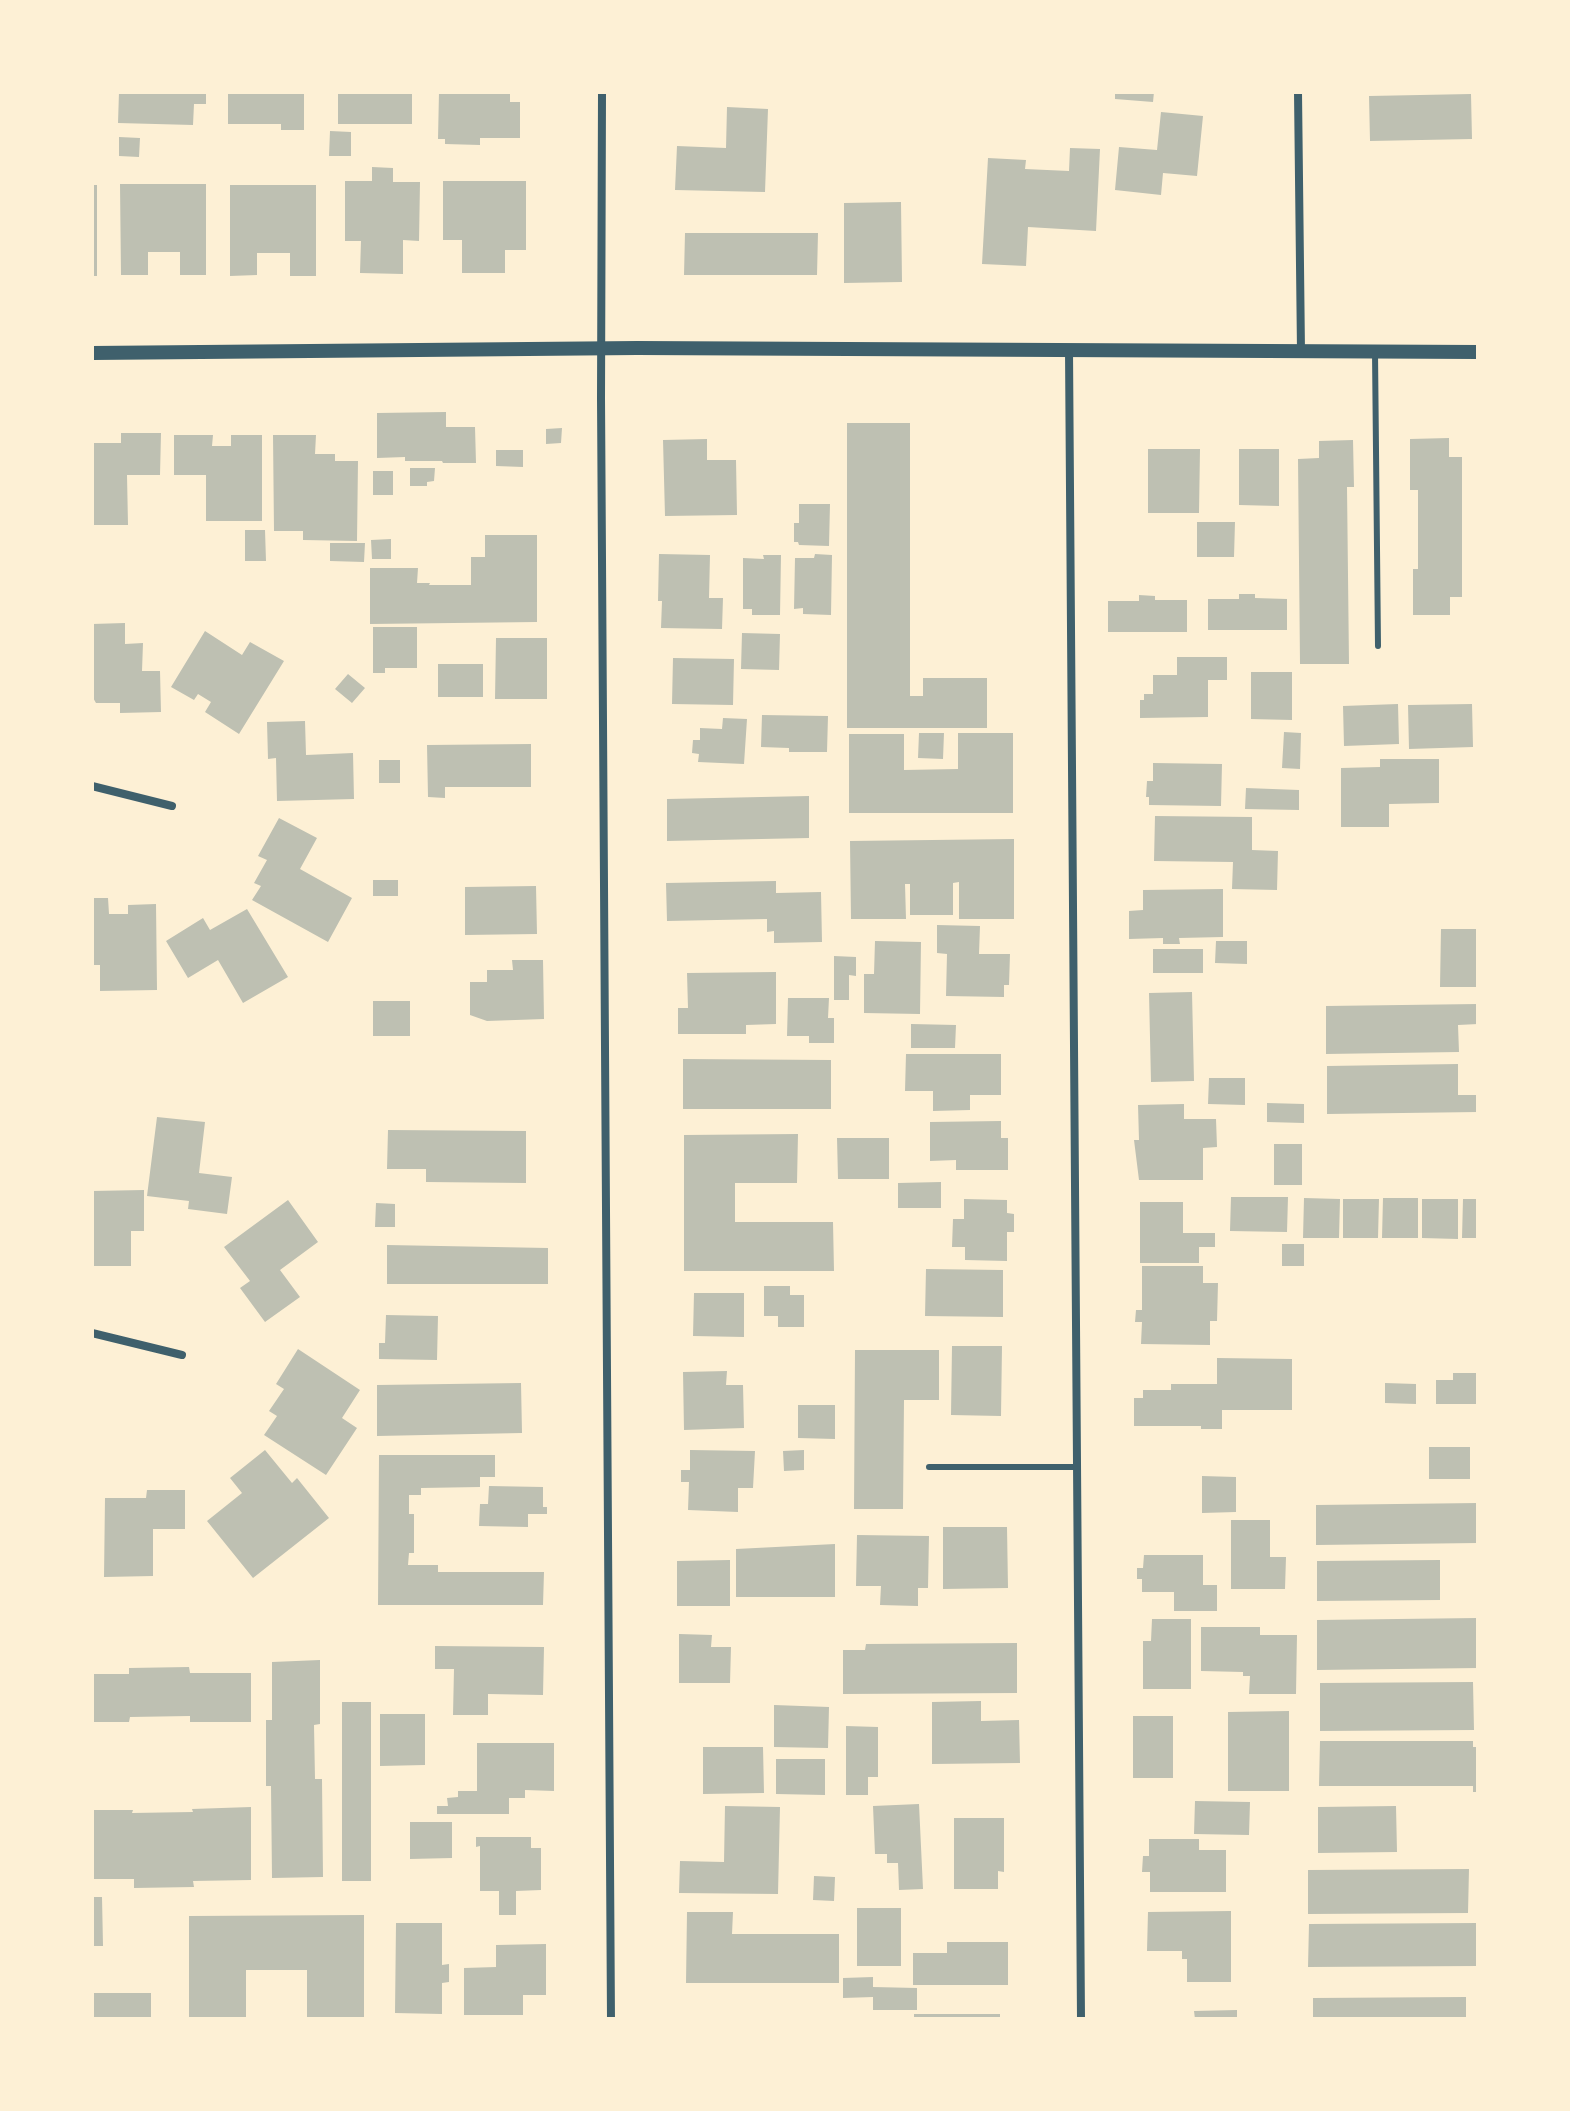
<!DOCTYPE html>
<html>
<head>
<meta charset="utf-8">
<style>
	body { margin:0 }
	#map { position:relative; width:1570px; height:2111px; overflow:hidden; background:#fdf0d5; font-family:"Nunito Sans",sans-serif }
	canvas { display:block }
	.frame { position:absolute; inset:0; border:94px solid #fdf0d5; pointer-events:none }
</style>
</head>
<body>
<div id="map">
<canvas width="1570" height="2111"></canvas>
<div class="frame"></div>
</div>
<script>
const g = document.querySelector('canvas').getContext('2d');
g.lineJoin = 'round';
function fillPath(path, color) { g.fillStyle = color; g.fill(path, 'evenodd'); }
function trace(path, color, width, dash) { g.strokeStyle = color; g.lineWidth = width; g.lineCap = dash ? 'butt' : 'round'; g.setLineDash(dash || []); g.stroke(path); }
const building = new Path2D(`
	M119 92H206V104H194L193 125 118 123Z
	M228 92H304V130H281V124H228Z
	M338 92H412V124H338Z
	M439 92H510V102H520V138H480V145L445 144V139H438Z
	M1115 92H1154L1153 102 1115 99Z
	M1471 94 1472 139 1370 141 1369 96Z
	M727 107 768 109 765 192 675 190 677 146 726 148Z
	M1161 112 1203 116 1197 176 1163 173 1161 195 1115 190 1119 147 1157 150Z
	M330 131 351 132V156H329Z
	M119 137 140 138 139 157 119 156Z
	M1070 148 1100 149 1096 231 1028 227 1026 266 982 264 988 158 1026 160 1025 169 1069 171Z
	M372 167 393 168V182H420L419 241 403 240V274L360 273 361 241H345V181H372Z
	M443 181H526V250H505V273H462V240H443Z
	M120 184H206V275H180V252H148V275H121Z
	M92 185H97V276H92Z
	M230 185H316V276H290V253H257V275L230 276Z
	M901 202 902 282 844 283V203Z
	M685 233H818L817 275H684Z
	M446 412V427H475L476 463H443L442 461H405V457L377 458V413Z
	M847 423H910V696H923V678H987V728H847Z
	M562 428 561 443 546 444V429Z
	M121 433H161L160 475H127L128 525H92L94 443H121Z
	M174 435H213L212 446H231V435H262V521H206V475H174Z
	M273 435H316L315 454H335V461H358L357 541 303 540V531H274Z
	M1449 438V457H1462V597H1450V615H1413V569H1418V490H1410V439Z
	M707 439V460H736L737 515 665 516 663 440Z
	M1353 440 1354 487H1347L1349 664H1300L1298 459 1319 458V441Z
	M1148 449H1200L1199 513H1148Z
	M1239 449H1279V506L1239 505Z
	M496 450H523V467L496 466Z
	M410 468H435L434 481 427 482V486H410Z
	M373 471H393V495H373Z
	M799 504H830L829 546 799 545 798 542H794V523H799Z
	M1197 522H1235L1234 557H1197Z
	M245 530H265L266 561H245Z
	M485 535H537V622L370 624V568H418L417 583H430L429 585H471V557H485Z
	M391 539V559H372L371 540Z
	M330 543H365L364 562 330 561Z
	M659 554 710 555 709 598H723L722 629 661 628 662 601H658Z
	M815 554 832 555 831 615 803 614V608L794 609 795 558H814Z
	M763 555H781L780 615H752V609H743V558L764 559Z
	M1239 594H1255V598L1287 599V630H1208V599H1239Z
	M1139 595 1155 596V600H1187V632H1108V601H1139Z
	M125 623V644L143 643 142 671H160L161 712 120 713V703H96L92 696V624Z
	M373 627H417V668H385V673H373Z
	M205 631 242 655 250 642 284 661 239 734 205 712 211 702 198 694 194 700 171 687Z
	M742 633 780 634 779 670 741 669Z
	M496 638H547V699H495Z
	M1177 657H1227V680H1208V717L1140 718V700H1144V694H1153V675H1177Z
	M673 658 734 659 733 705 672 704Z
	M438 664H483V697H438Z
	M1251 672H1292V720L1251 719Z
	M348 674 365 688 352 703 335 689Z
	M1398 704 1399 744 1344 746 1343 706Z
	M1472 704 1473 747 1409 749 1408 705Z
	M762 715 828 716 827 752H789V748L761 747Z
	M723 718 747 719 744 764 698 762 699 754 692 753 693 740H700V728L722 729Z
	M305 721 306 755 353 753 354 799 277 801 276 758 268 759 267 722Z
	M1284 732 1301 733 1300 769 1282 768Z
	M919 733H944L943 759 918 758Z
	M958 733H1013V813H849V734H904V770L958 769Z
	M531 744V787H445V798L428 797 427 745Z
	M1380 759H1439V803L1389 804V827H1341V768L1380 767Z
	M379 760H400V783H379Z
	M1153 763 1222 764 1221 806 1149 805V797H1146L1147 781H1153Z
	M1246 788 1299 790V810L1245 809Z
	M809 796V838L667 841V799Z
	M1155 816 1252 817V850L1278 851 1277 890 1232 889 1233 862 1154 861Z
	M279 818 317 838 300 869 352 898 328 942 252 900 261 886 254 883 267 860 258 856Z
	M1014 839V919H959V882L953 883V915H910V884H905L906 919H851L850 841Z
	M373 880H398V896H373Z
	M776 881V893L821 892 822 942 774 943V931L767 932V919L667 921 666 883Z
	M536 886 537 934 465 935V887Z
	M1223 889V937L1179 938 1180 944H1163V938L1129 939V911L1143 910V890Z
	M92 898H108L109 914H128V905L156 904 157 990 100 991V965H92Z
	M247 909 288 977 243 1003 218 960 188 978 166 941 203 918 210 930Z
	M937 925 980 926 979 954H1010L1009 985H1004V997L946 996 947 954 937 953Z
	M1441 929H1478V987H1440Z
	M875 941 921 942 920 1014 864 1013V974H874Z
	M1216 941H1247V964L1215 963Z
	M1153 949H1203V973H1153Z
	M834 956 856 957V976L849 975V1000H834Z
	M512 960H543L544 1019 487 1021 470 1015V982H487V970H513Z
	M776 972V1024L746 1025V1034H678V1008H688L687 973Z
	M1192 992 1194 1081 1151 1082 1149 993Z
	M788 998H829L828 1018H834V1043H809V1036H787Z
	M373 1001H410V1036H373Z
	M1478 1004V1024L1458 1025 1459 1052 1326 1054V1006Z
	M911 1024 956 1025 955 1048H911Z
	M906 1054H1001V1095H970V1110L933 1111V1091H905Z
	M683 1059 831 1060V1109H683Z
	M1458 1064V1095H1478V1112L1327 1114V1066Z
	M1209 1078H1245V1105L1208 1104Z
	M1267 1103 1304 1104V1123L1267 1122Z
	M1184 1104V1119H1216L1217 1147 1203 1148V1180H1139L1134 1140H1139L1138 1105Z
	M157 1117 205 1122 199 1173 232 1177 227 1214 188 1209 189 1201 147 1196Z
	M1001 1121V1138H1008V1170H956V1160L930 1161V1122Z
	M388 1130 526 1131V1183L426 1182V1169H387Z
	M798 1134 797 1183H735V1222H833L834 1271H684V1135Z
	M837 1138H889V1179H838Z
	M1274 1144H1302V1185H1274Z
	M941 1182V1208H898V1183Z
	M144 1190V1231H131V1266H92V1191Z
	M1231 1197H1288L1287 1232 1230 1231Z
	M1304 1198 1340 1199 1339 1238H1303Z
	M1383 1198H1418V1238H1382Z
	M964 1199 1007 1200V1213L1014 1214V1232H1007V1261L965 1260V1247H952L953 1219H964Z
	M1343 1199H1379L1378 1238H1343Z
	M1422 1199H1458V1239L1422 1238Z
	M1463 1199H1478V1238H1462Z
	M288 1200 318 1242 280 1270 300 1297 265 1322 240 1288 250 1281 224 1247Z
	M1140 1202H1183V1233H1215V1247H1199V1263H1140Z
	M376 1203 395 1204V1227H375Z
	M1282 1244H1304V1266H1282Z
	M387 1245 548 1248V1284H387Z
	M1142 1266H1203V1283H1218L1217 1321H1210V1345L1141 1344 1142 1322H1135L1136 1310H1142Z
	M926 1269 1003 1270V1317L925 1316Z
	M764 1286H790V1295H804V1327H778V1316H764Z
	M694 1293H744V1337L693 1336Z
	M386 1315 438 1316 437 1360 379 1359V1343H385Z
	M952 1346H1002L1001 1416 951 1415Z
	M298 1349 360 1390 342 1418 357 1428 326 1475 264 1435 277 1416 269 1411 284 1389 276 1384Z
	M855 1350H939V1400H904L903 1509H854Z
	M1217 1358 1292 1359V1410H1222V1429H1201V1426H1134V1398H1143V1390H1171V1384H1217Z
	M727 1371 726 1385H743L744 1428 684 1430 683 1372Z
	M1453 1373H1478V1404H1436V1380H1453Z
	M521 1383 522 1433 377 1436V1385Z
	M1385 1383 1416 1384V1404L1385 1403Z
	M798 1405H835V1439L798 1438Z
	M1429 1447H1470V1479H1429Z
	M265 1450 292 1483 297 1478 329 1518 253 1578 207 1521 242 1493 230 1478Z
	M690 1450 755 1451 753 1488H738V1512L688 1510 689 1482H681V1470H690Z
	M804 1450V1470L784 1471 783 1451Z
	M379 1455H495V1477H480V1487L421 1488V1495H409V1514H414V1553H409L408 1565H438V1572H544L543 1605H378Z
	M1202 1476 1236 1477V1512L1202 1513Z
	M489 1486 543 1487V1507H547V1514H528V1527L479 1526 480 1504H488Z
	M147 1490H185V1529H153V1576L104 1577 105 1498H146Z
	M1478 1503V1543L1316 1545V1505Z
	M1231 1520H1270V1557H1286L1285 1589H1231Z
	M943 1527H1007L1008 1588 943 1589Z
	M857 1535 929 1536 928 1588H918V1606L880 1605 881 1586H856Z
	M835 1544V1597H736V1549Z
	M1144 1555H1203V1585H1217V1611H1174V1592H1142V1579H1137V1568H1143Z
	M730 1560V1606H677V1561Z
	M1440 1560V1600L1317 1601V1561Z
	M1478 1618V1668L1317 1670V1620Z
	M1152 1619H1191V1689H1143V1641H1151Z
	M1201 1627H1260V1635H1297L1296 1694H1249L1250 1676H1243V1672L1201 1671Z
	M679 1634 712 1635 711 1647H731L730 1683H679Z
	M1017 1643V1693L843 1694V1650H865L866 1644Z
	M435 1646 544 1647 543 1695 488 1694V1715H453L454 1669H435Z
	M320 1660V1724L314 1725 315 1779H322L323 1877 272 1878 271 1786H266V1720H272V1662Z
	M189 1667 190 1673H251V1722H190V1716L130 1717 129 1722H92V1674H129V1668Z
	M1473 1682 1474 1730 1320 1731V1683Z
	M981 1701V1721L1019 1720 1020 1763 932 1764V1702Z
	M342 1702H371V1881H342Z
	M774 1705 829 1707 828 1748 774 1747Z
	M1289 1711V1791H1228V1712Z
	M380 1714H425V1765L380 1766Z
	M1133 1716H1173V1778H1133Z
	M846 1726 878 1727V1777H868V1795H846Z
	M1320 1741H1473V1747H1478V1792H1473V1786H1319Z
	M477 1743H554V1791L525 1790V1798H509V1814H437V1806H448L447 1798 458 1797V1791H477Z
	M703 1747H763L764 1793 703 1794Z
	M776 1759H825V1795L776 1794Z
	M1195 1801 1250 1802 1249 1835 1194 1834Z
	M919 1804 923 1889 899 1890 898 1863H887V1854H875L873 1806Z
	M725 1806 780 1807 778 1894 679 1893 680 1861 724 1862Z
	M1396 1806 1397 1852 1318 1853V1807Z
	M251 1807V1880L193 1881 194 1887 134 1888V1879H92V1810H133L132 1813 193 1812 192 1809Z
	M954 1818H1004V1872L998 1871V1889H954Z
	M410 1822H452V1858L410 1859Z
	M476 1837H531V1848H541V1890L516 1891V1915H499V1891H480V1846L476 1847Z
	M1149 1839H1199V1850H1226V1892H1150V1872H1142L1143 1856H1149Z
	M1469 1869 1468 1913 1308 1914V1870Z
	M814 1876 835 1877 834 1901 813 1900Z
	M92 1897H102L103 1946H92Z
	M857 1908H901V1966H857Z
	M1231 1911V1982H1187V1959H1182V1951H1147L1148 1912Z
	M687 1912H733L732 1934H839V1983H686Z
	M364 1915V2019H307V1970H246V2019H189V1916Z
	M396 1923H442V1965L449 1964V1982L442 1983V2014L395 2013Z
	M1478 1923V1966L1308 1967 1309 1924Z
	M947 1942H1008V1985H913V1953H947Z
	M546 1944V1995H523V2015H464V1968L496 1967V1945Z
	M873 1977V1987L917 1988V2010H873V1997L843 1998V1978Z
	M92 1993H151V2019H92Z
	M1466 1997V2019H1313V1998Z
	M1237 2010V2019H1195L1194 2011Z
	M914 2014H1000V2019H914Z`);
const service = new Path2D(`
	M1375 352 1378 646
	M929 1467H1078`);
const minor = new Path2D(`
	M602 92 601 398 611 2019
	M1298 92 1301 352
	M1069 350 1081 2019
	M92 786 172 806
	M92 1333 182 1355`);
const tertiary = new Path2D(`
	M92 353 637 348 1478 352`);
fillPath(building, '#bec0b2');
trace(service, '#3f606c', 6);
trace(minor, '#3f606c', 8);
trace(tertiary, '#3f606c', 14);
</script>
</body>
</html>
